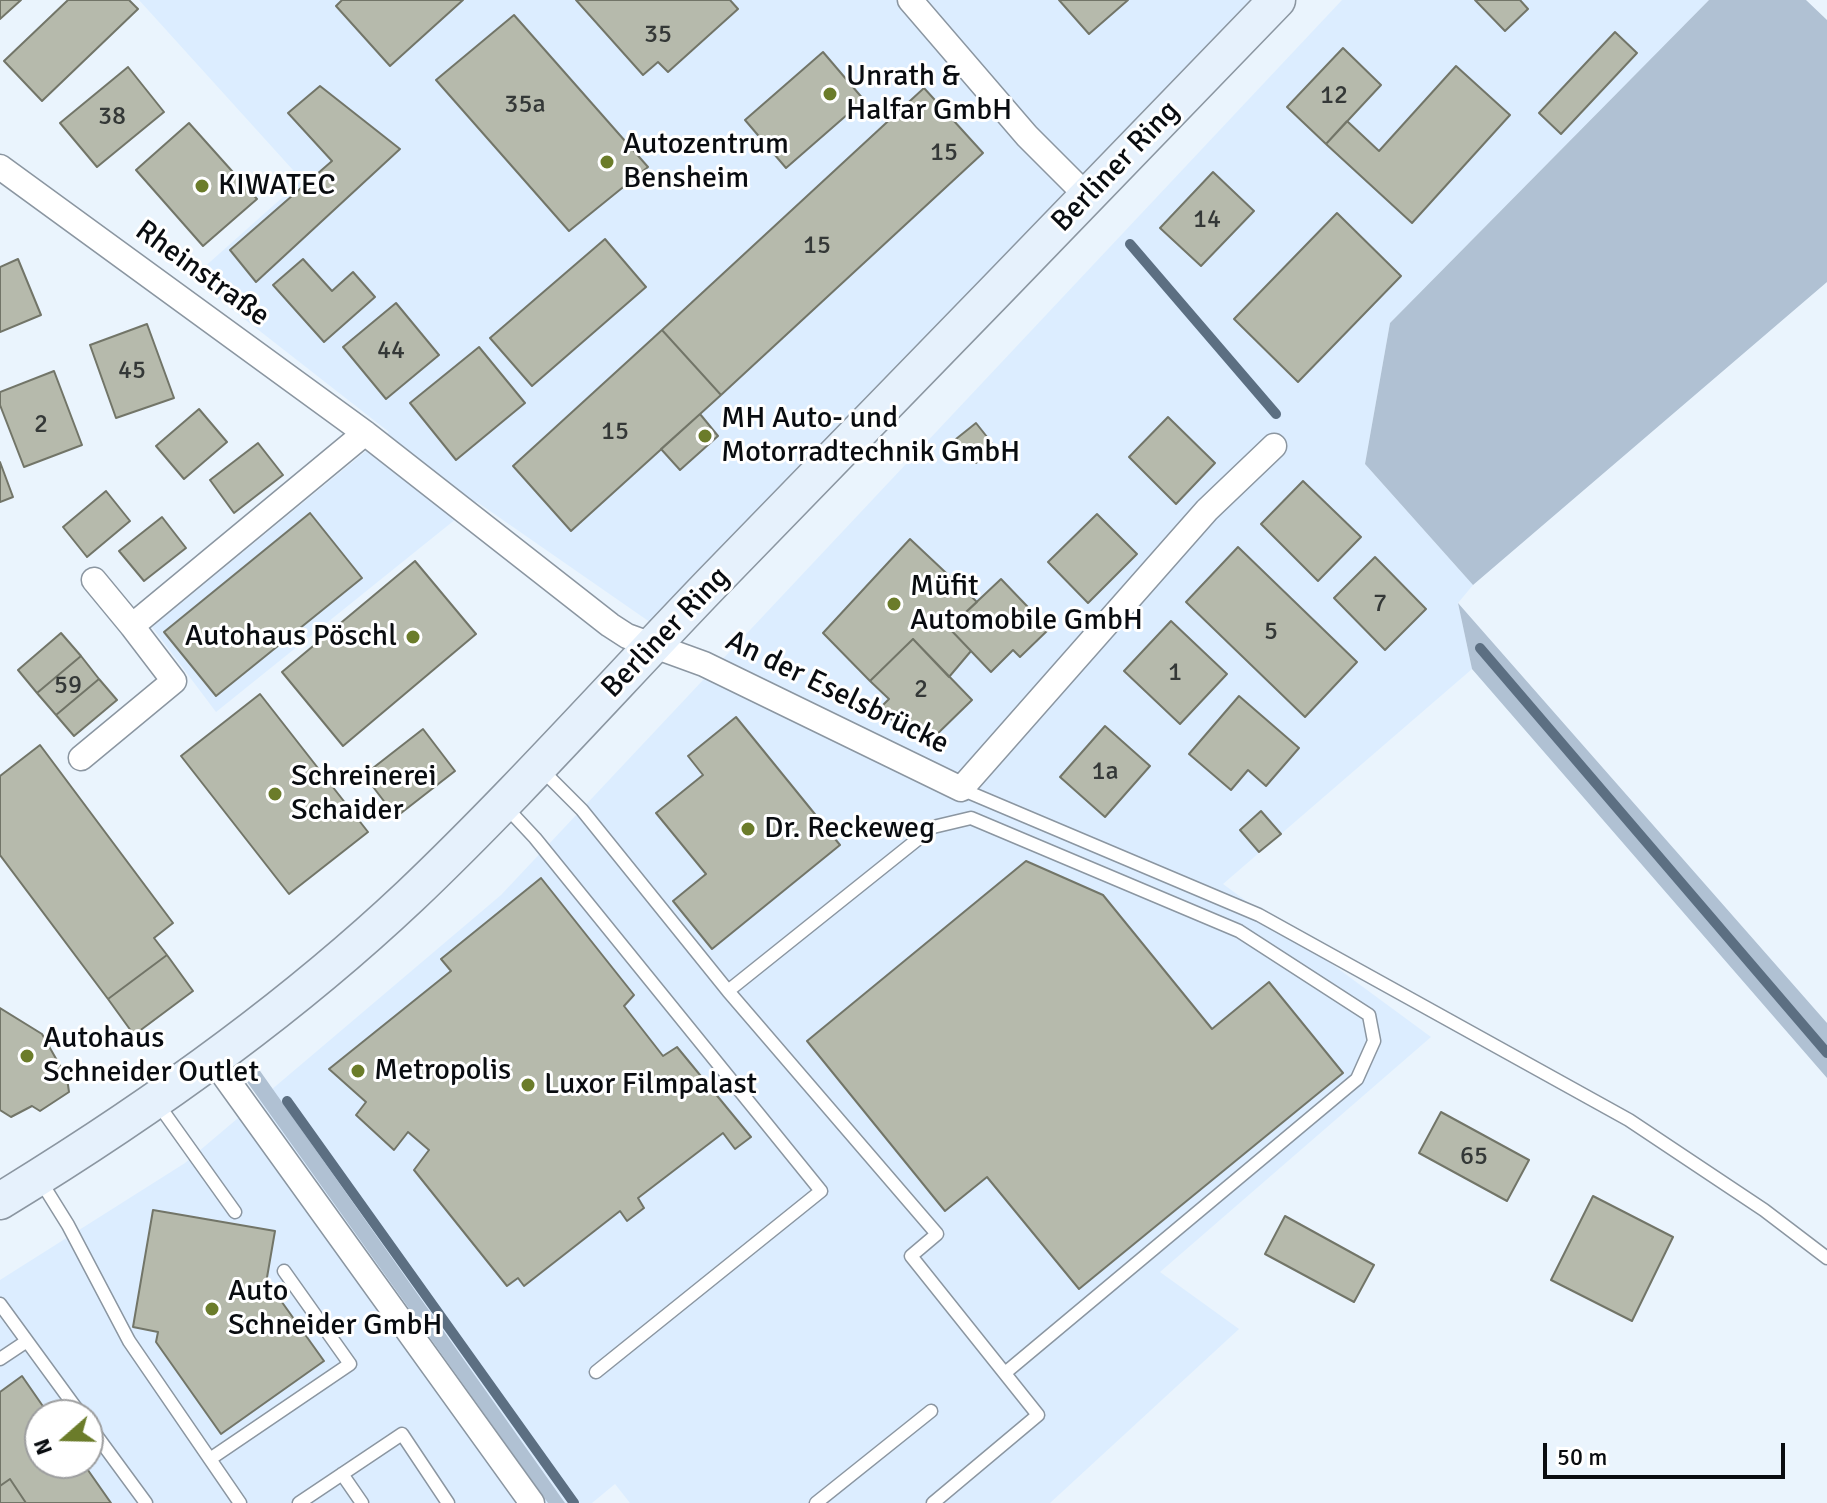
<!DOCTYPE html>
<html>
<head>
<meta charset="utf-8">
<style>
	body { margin:0 }
	#map { position:relative; width:1827px; height:1503px; overflow:hidden; background:#eaf4fd; font-family:Signika,sans-serif }
	canvas { display:block }
	.north { position:absolute; left:24px; top:1399px; width:80px; height:80px; box-sizing:border-box; background:#fff; border:2px solid #9d9e9f; border-radius:50%; rotate:250deg; font-size:22px; font-weight:700; line-height:32px; text-align:center; color:#090c10 }
	.north::after { content:''; display:block; margin:auto; width:28px; height:36px; background:#6b7c2a; clip-path:polygon(50% 0,100% 100%,50% 72%,0 100%) }
	.scale { position:absolute; left:1543px; top:1443px; width:242px; height:36px; box-sizing:border-box; border:4px solid #090c10; border-top:0; padding-left:10px; font-size:24px; line-height:28px; white-space:nowrap; color:#090c10; -webkit-text-stroke:6px #fff; paint-order:stroke }
</style>
</head>
<body>
<div id="map">
<canvas width="1827" height="1503"></canvas>
<div class="north">N</div>
<div class="scale">50 m</div>
</div>
<script>
const g = document.querySelector('canvas').getContext('2d');
g.lineJoin = 'round';
function fillPath(path, color) { g.fillStyle = color; g.fill(path, 'evenodd'); }
function trace(path, color, width, dash) { g.strokeStyle = color; g.lineWidth = width; g.lineCap = dash ? 'butt' : 'round'; g.setLineDash(dash || []); g.stroke(path); }
function drawText(font, color, halo, rows, align = 'center') {
  g.font = font + ' Signika,sans-serif'; g.lineWidth = 6; g.setLineDash([]); g.textBaseline = 'middle'; g.strokeStyle = halo; g.fillStyle = color; for (const [text, x, y, turn = 0] of rows) {
    g.save(); g.translate(x, y); g.rotate((+turn || 0) * Math.PI / 180); g.textAlign = isNaN(turn) ? turn : align; if (halo) g.strokeText(text, 0, 0); g.fillText(text, 0, 0); g.restore();
  }
}
const built = new Path2D(`
	M139 0H1263L657 627 477 502 216 712 152 627 389 432 192 278 302 180Z
	M1342 0H1709L1390 323 1365 464 1473 585 1458 603 1472 669 1223 884 1431 1037 1160 1272 1239 1329 1050 1503H630L615 1484 592 1503H0V1280L185 1163 501 895ZM40 1415H88V1463H40Z`);
const green = new Path2D(`
	M1709 0H1806L1827 20V282L1473 585 1365 464 1390 323Z
	M1458 603 1827 1023V1078L1472 669Z
	M253 1061 565 1503H548L240 1072Z`);
const stream = new Path2D(`
	M1130 244 1276 414
	M1480 648 1827 1053
	M287 1101 574 1503`);
const building = new Path2D(`
	M0 0H21L0 19Z
	M68 0H129L138 9 42 101 4 61Z
	M342 0H463L390 66 336 6Z
	M576 0H730L738 9 668 72 658 62 643 75Z
	M1059 0H1128L1089 34Z
	M1475 0H1520L1528 9 1505 31Z
	M514 15 648 167 569 231 436 80Z
	M1615 32 1637 53 1561 134 1539 113Z
	M1343 48 1381 85 1326 144 1287 107Z
	M823 52 864 100 786 168 745 120Z
	M1456 66 1510 115 1412 223 1326 144 1347 121 1379 151Z
	M128 67 164 112 97 167 60 123Z
	M320 86 400 149 256 282 230 250 332 161 288 113Z
	M924 88 983 153 721 395 662 330Z
	M189 123 257 199 203 246 136 170Z
	M1213 172 1254 211 1201 266 1160 228Z
	M1337 213 1401 276 1298 382 1234 319Z
	M605 239 646 287 532 386 490 338Z
	M18 259 41 315 0 332V267Z
	M303 259 332 291 353 272 375 297 324 342 273 285Z
	M396 303 439 355 386 399 343 347Z
	M147 324 174 398 116 418 90 345Z
	M662 330 721 395 571 531 513 466Z
	M479 347 525 403 456 460 410 403Z
	M54 371 82 445 24 467 0 405V392Z
	M199 409 227 442 184 479 156 446Z
	M700 414 718 436 680 470 661 449Z
	M1168 417 1215 463 1176 504 1129 457Z
	M976 423 995 447 976 463 956 439Z
	M258 443 283 475 234 513 210 480Z
	M0 462 13 497 0 502Z
	M1303 481 1361 537 1318 581 1261 524Z
	M106 491 130 521 87 557 63 527Z
	M310 513 362 578 216 696 164 632Z
	M1097 514 1137 554 1088 603 1048 562Z
	M162 517 186 548 144 581 119 551Z
	M910 539 977 602 949 628 971 651 949 677 913 639 870 681 823 633Z
	M1238 547 1357 662 1305 717 1186 602Z
	M1375 557 1426 609 1385 650 1334 598Z
	M415 561 476 634 343 746 282 672Z
	M1001 579 1049 629 1020 657 1013 650 991 672 949 628Z
	M1171 621 1227 674 1180 724 1124 671Z
	M61 633 81 656 37 693 18 670Z
	M913 639 972 700 930 741 906 717 897 725 880 708 889 699 870 681Z
	M81 656 99 679 56 715 37 693Z
	M99 679 117 700 74 736 56 715Z
	M260 694 368 832 289 894 181 756Z
	M1239 696 1299 748 1266 786 1248 770 1231 790 1189 754Z
	M736 717 840 845 712 949 673 901 706 874 656 813 703 775 688 756Z
	M1105 726 1150 766 1105 817 1060 777Z
	M423 729 455 771 396 817 364 775Z
	M40 745 173 923 154 938 167 955 108 999 0 855V776Z
	M1261 811 1281 834 1259 852 1240 830Z
	M1026 861 1103 895 1212 1029 1269 982 1343 1073 1079 1289 987 1177 945 1211 807 1041Z
	M541 878 634 995 624 1006 663 1056 677 1047 751 1137 735 1149 723 1133 638 1198 644 1208 627 1221 620 1211 524 1286 518 1278 507 1286 414 1170 429 1150 408 1132 394 1150 356 1115 366 1102 329 1069 451 971 441 959Z
	M167 955 193 991 134 1035 108 999Z
	M0 1008 42 1034 67 1078 69 1092 40 1111 32 1106 11 1117 0 1110Z
	M1441 1112 1529 1160 1507 1201 1419 1153Z
	M1593 1196 1673 1237 1632 1321 1551 1280Z
	M153 1210 275 1231 265 1289 274 1291 324 1361 221 1434 156 1342 158 1332 133 1327Z
	M1285 1216 1374 1265 1354 1302 1265 1254Z
	M22 1376 49 1415H40V1463H83L111 1503H26L10 1479 0 1486V1392Z
	M10 1479 26 1503H0V1486Z`);
const lane = new Path2D(`
	M542 770 582 810 728 991
	M961 789 1259 915 1629 1120 1764 1210 1827 1258
	M506 807 535 838 821 1191 596 1372
	M158 1104 235 1212
	M40 1180 68 1225 129 1341 240 1503
	M0 1304 81 1415
	M0 1359 27 1341
	M88 1424 146 1503
	M210 1459 350 1364 284 1271
	M342 1474 362 1503
	M299 1503 402 1434 448 1503
	M816 1503 931 1411
	M933 1503 1038 1415 911 1256 937 1234 728 991 933 827 971 818 1239 931 1369 1015 1374 1041 1357 1079 1005 1373`);
const street = new Path2D(`
	M910 0 1027 136 1088 197
	M0 167 365 433 610 625 627 636 704 664 961 789 1207 510 1274 446
	M94 580 132 626 365 433
	M81 758 174 681 132 626
	M213 1060 532 1503`);
const secondary = new Path2D(`
	M0 1201C146 1112 286 1013 410 896 515 796 611 688 711 584 900 390 1089 195 1277 0`);
const markers = [
	[830,94,8,"#6b7c2a"],
	[607,162,8,"#6b7c2a"],
	[202,186,8,"#6b7c2a"],
	[705,436,8,"#6b7c2a"],
	[894,604,8,"#6b7c2a"],
	[413,637,8,"#6b7c2a"],
	[275,794,8,"#6b7c2a"],
	[748,829,8,"#6b7c2a"],
	[27,1056,8,"#6b7c2a"],
	[358,1071,8,"#6b7c2a"],
	[528,1085,8,"#6b7c2a"],
	[212,1309,8,"#6b7c2a"]
];
const numberNames = [
	["35",658,35],
	["12",1334,96],
	["35a",525,105],
	["38",112,117],
	["15",944,153],
	["14",1207,220],
	["15",817,246],
	["44",391,351],
	["45",132,371],
	["2",41,425],
	["15",615,432],
	["7",1380,604],
	["5",1271,632],
	["1",1175,673],
	["59",68,686],
	["2",921,690],
	["1a",1105,772],
	["65",1474,1157]
];
const poiNames = [
	["Unrath &",846,77],
	["Halfar GmbH",846,111],
	["Autozentrum",623,145],
	["Bensheim",623,179],
	["KIWATEC",218,186],
	["MH Auto- und",721,419],
	["Motorradtechnik GmbH",721,453],
	["Müfit",910,587],
	["Automobile GmbH",910,621],
	["Autohaus Pöschl",397,637,"right"],
	["Schreinerei",291,777],
	["Schaider",291,811],
	["Dr. Reckeweg",764,829],
	["Autohaus",43,1039],
	["Schneider Outlet",43,1073],
	["Metropolis",374,1071],
	["Luxor Filmpalast",544,1085],
	["Auto",228,1292],
	["Schneider GmbH",228,1326]
];
const streetNames = [
	["Berliner Ring",1116,167,-46],
	["Rheinstraße",202,274,36],
	["Berliner Ring",666,633,-46],
	["An der Eselsbrücke",837,693,26]
];
fillPath(built, '#dcedff');
fillPath(green, '#b0c1d3');
trace(stream, '#5c6f82', 10);
fillPath(building, '#b6baac');
trace(building, '#727568', 2);
trace(lane, '#8b96a1', 15);
trace(street, '#8b96a1', 27);
trace(secondary, '#8b96a1', 39);
trace(lane, '#fff', 12);
trace(street, '#fff', 24);
trace(secondary, '#e6f1fc', 36);
for (const [x, y, r, color] of markers) { const dot = new Path2D(); dot.arc(x, y, r, 0, 2 * Math.PI); g.fillStyle = color; g.fill(dot); trace(dot, '#fff', 3); }
drawText('26px', '#343837', null, numberNames);
drawText('30px', '#090c10', '#fff', poiNames, 'left');
drawText('30px', '#090c10', '#fff', streetNames);
</script>
</body>
</html>
